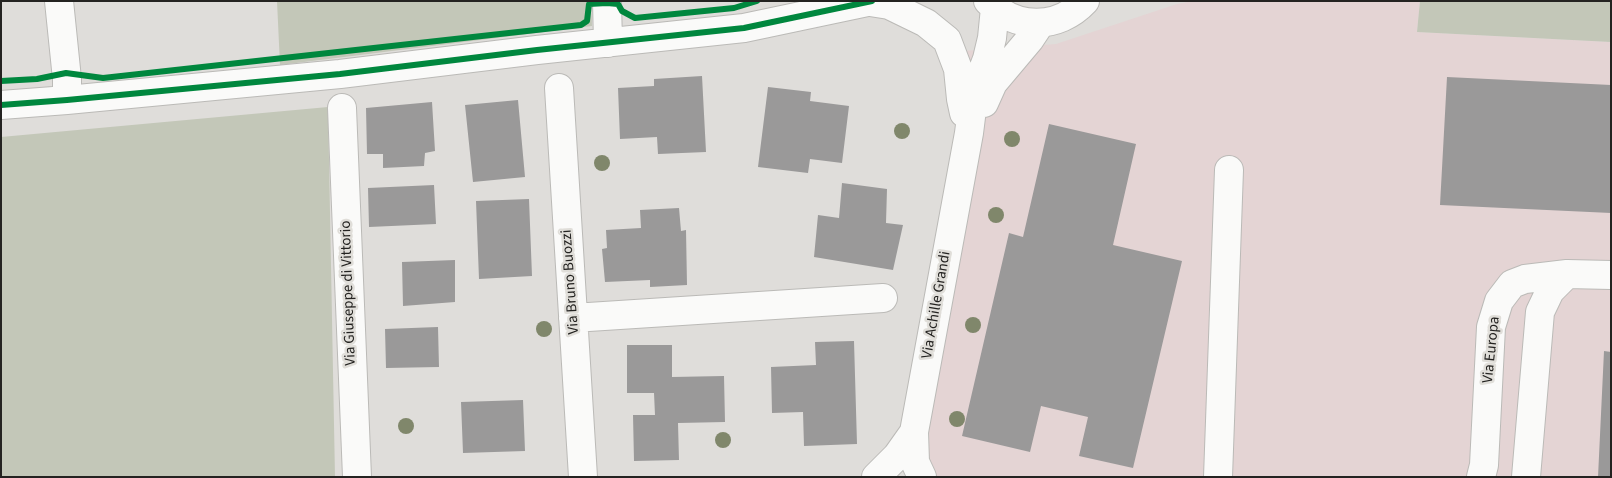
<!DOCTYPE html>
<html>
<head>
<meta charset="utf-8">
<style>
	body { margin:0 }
	#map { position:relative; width:1612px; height:478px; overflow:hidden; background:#dfddda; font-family:"Source Sans 3",sans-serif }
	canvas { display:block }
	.frame { position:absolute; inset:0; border:2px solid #242321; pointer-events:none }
</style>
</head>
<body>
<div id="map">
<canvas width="1612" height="478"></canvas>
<div class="frame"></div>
</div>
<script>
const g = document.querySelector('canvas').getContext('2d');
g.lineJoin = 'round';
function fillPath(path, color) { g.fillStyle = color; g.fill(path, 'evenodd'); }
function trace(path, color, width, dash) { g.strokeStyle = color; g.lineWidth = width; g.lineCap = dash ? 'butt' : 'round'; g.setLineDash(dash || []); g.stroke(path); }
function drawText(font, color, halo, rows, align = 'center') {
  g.font = font + ' "Source Sans 3",sans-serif'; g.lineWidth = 5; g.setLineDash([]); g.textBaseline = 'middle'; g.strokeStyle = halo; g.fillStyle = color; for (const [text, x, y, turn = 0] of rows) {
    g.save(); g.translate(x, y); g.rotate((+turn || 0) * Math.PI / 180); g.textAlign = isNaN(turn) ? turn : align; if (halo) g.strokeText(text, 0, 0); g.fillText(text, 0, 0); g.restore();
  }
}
const industrial = new Path2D(`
	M1193 1H1420L1417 32 1611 42V477H922L968 136 963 51 1056 44 1177 4Z`);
const green = new Path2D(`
	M277 1H591L592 26 280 65Z
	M1420 1H1611V42L1417 32Z
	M328 107 335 477H1V137Z`);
const building = new Path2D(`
	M702 76 706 152 658 154 657 137 620 139 618 88 654 86V79Z
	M1447 77 1611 85V213L1440 205Z
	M768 87 811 92 810 101 849 106 842 163 810 159 808 173 758 167Z
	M518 100 525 177 473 182 465 105Z
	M432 102 435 151 425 153 424 166 383 168V154H367L366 108Z
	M1049 124 1136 144 1113 245 1182 261 1133 468 1079 456 1088 417 1041 406 1030 452 962 436 1009 233 1023 237Z
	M842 183 887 189 886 223 903 225 893 270 814 257 818 215 839 218Z
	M434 185 436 224 369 227 368 188Z
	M529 199 532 276 479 279 476 201Z
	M679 208 681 231 686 230 687 285 650 287V280L605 282 602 249 607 248 606 230 641 228 640 210Z
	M455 260V302L403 306 402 262Z
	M438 327 439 367 386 368 385 329Z
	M854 341 857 444 804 446 803 412 772 413 771 367 816 365 815 342Z
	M627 345H672V377L724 376 725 422 678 423 679 460 634 461 633 415H655L654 393H627Z
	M1604 351 1611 352V477H1598Z
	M523 400 525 451 463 453 461 402Z`);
const minor = new Path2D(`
	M59 1 67 79V100
	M607 1 608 43
	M988 1C1015 30 1058 30 1085 1
	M870 2 889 5 926 23 947 40 958 69 961 99 964 113
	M559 88 583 477
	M984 103 993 83 1030 39 1040 24
	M1 105 67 100 340 74 537 50 744 28 872 1
	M342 108 357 477
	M573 318 883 298
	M876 477 897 456 914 432
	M922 477 915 462 914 432 969 133 974 93 987 59 992 38 995 8
	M1218 477 1229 170
	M1481 477 1484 465 1491 327 1499 301 1512 284 1525 279 1567 274 1611 275
	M1526 477 1540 312 1550 291 1567 274`);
const cycleway = new Path2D(`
	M1 81 37 79 66 73 103 78 581 25 587 21 589 4 607 3 618 4 622 11 635 18 734 8 757 1
	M1 105 67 100 340 74 537 50 744 28 872 1`);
const trees = [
	[902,131],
	[1012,139],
	[602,163],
	[996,215],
	[973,325],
	[544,329],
	[957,419],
	[406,426],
	[723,440]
];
const streetNames = [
	["Via Bruno Buozzi",571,282,-94],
	["Via Giuseppe di Vittorio",349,293,-92],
	["Via Achille Grandi",937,305,-80],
	["Via Europa",1492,350,-84]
];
fillPath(industrial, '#e4d4d4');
fillPath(green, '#c3c7b8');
fillPath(building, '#9a9999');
trace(minor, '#bbbab7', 30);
trace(minor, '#fafaf9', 28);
trace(cycleway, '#00873e', 6);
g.fillStyle = '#80876b';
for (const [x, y] of trees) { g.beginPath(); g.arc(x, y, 8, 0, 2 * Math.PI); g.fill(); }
drawText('15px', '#242321', '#e0ded9', streetNames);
</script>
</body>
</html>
